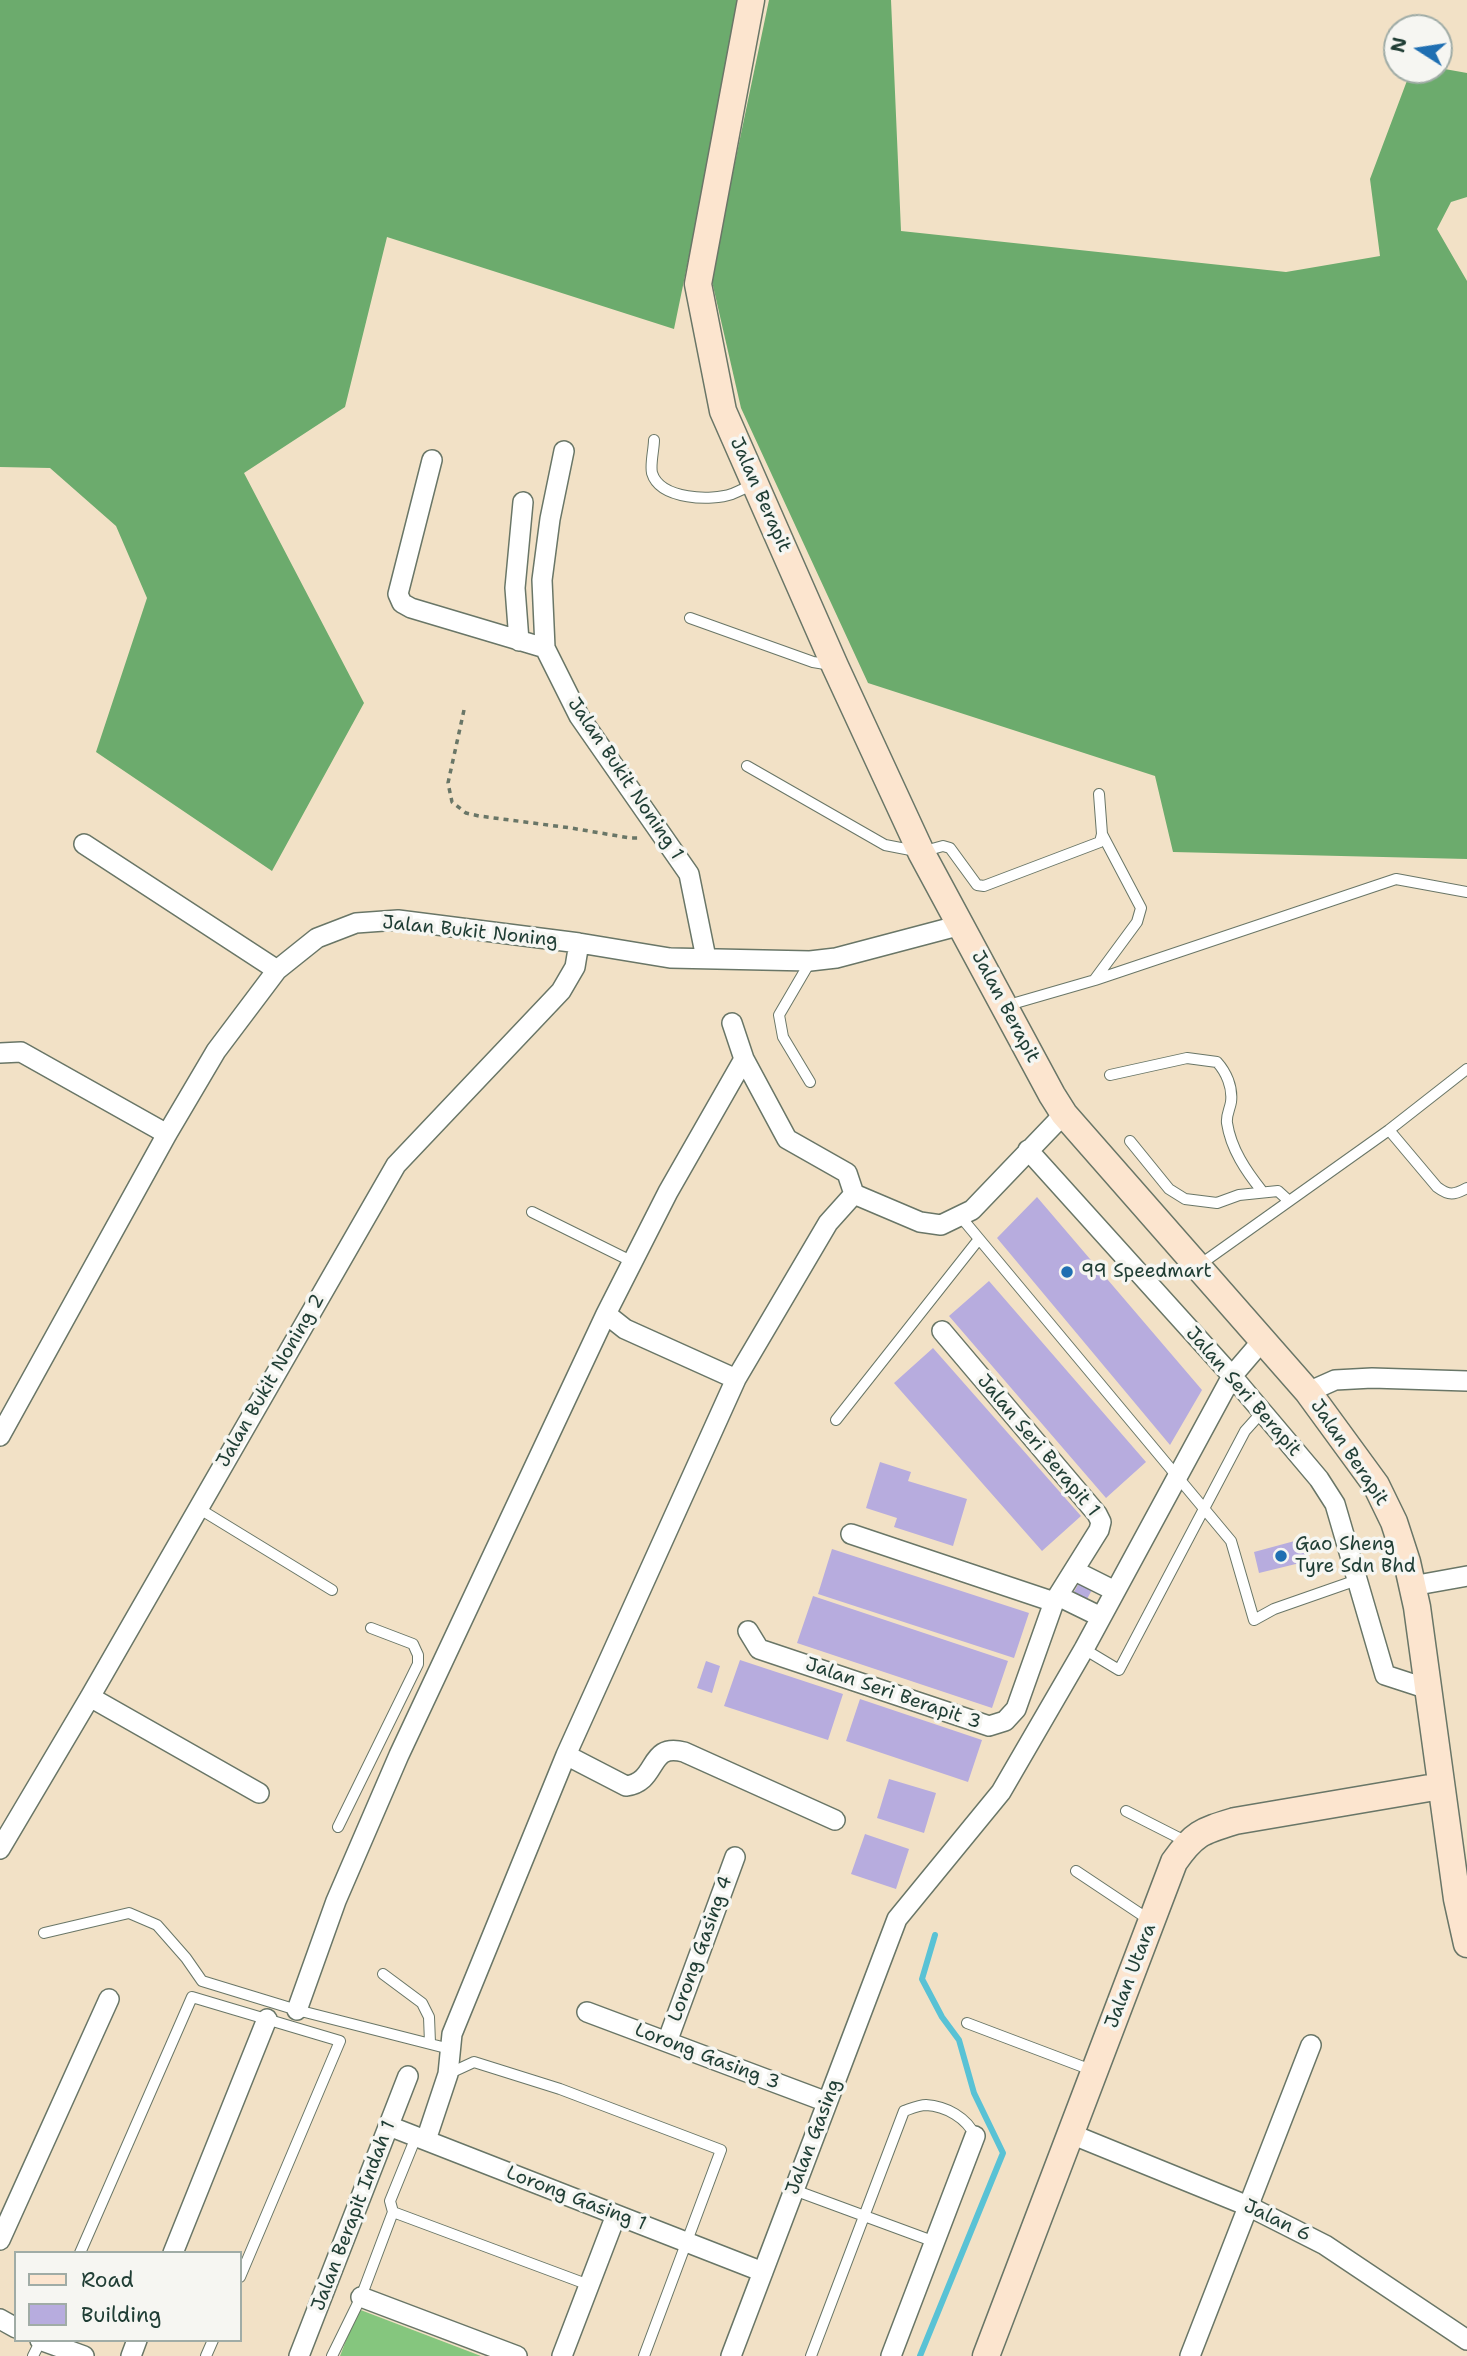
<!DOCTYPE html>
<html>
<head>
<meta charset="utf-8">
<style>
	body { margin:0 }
	#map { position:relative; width:1467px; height:2356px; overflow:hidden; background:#f2e1c6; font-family:"Shantell Sans",sans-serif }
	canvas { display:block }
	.legend { position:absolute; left:14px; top:2251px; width:228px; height:91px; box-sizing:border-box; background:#f6f6f2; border:2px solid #a0aca6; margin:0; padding:9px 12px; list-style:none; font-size:21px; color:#1f3d34 }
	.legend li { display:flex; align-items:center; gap:14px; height:35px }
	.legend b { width:35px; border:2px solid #a0aca6 }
	.north { position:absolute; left:1383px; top:14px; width:70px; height:70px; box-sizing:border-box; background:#f6f6f2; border:2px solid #a0aca6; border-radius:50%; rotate:282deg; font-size:19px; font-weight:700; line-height:28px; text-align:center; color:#1f3d34 }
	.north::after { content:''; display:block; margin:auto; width:24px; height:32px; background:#1f6fb2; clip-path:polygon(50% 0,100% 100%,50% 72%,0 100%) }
</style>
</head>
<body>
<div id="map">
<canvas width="1467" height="2356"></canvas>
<ul class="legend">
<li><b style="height:9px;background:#fce5cf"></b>Road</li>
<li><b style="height:19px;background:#b7acde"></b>Building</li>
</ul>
<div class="north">N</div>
</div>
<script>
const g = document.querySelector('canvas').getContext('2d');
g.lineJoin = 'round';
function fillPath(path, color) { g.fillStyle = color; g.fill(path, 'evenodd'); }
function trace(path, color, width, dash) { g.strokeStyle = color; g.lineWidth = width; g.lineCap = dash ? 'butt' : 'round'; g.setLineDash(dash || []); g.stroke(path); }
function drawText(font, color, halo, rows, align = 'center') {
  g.font = font + ' "Shantell Sans",sans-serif'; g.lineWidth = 7; g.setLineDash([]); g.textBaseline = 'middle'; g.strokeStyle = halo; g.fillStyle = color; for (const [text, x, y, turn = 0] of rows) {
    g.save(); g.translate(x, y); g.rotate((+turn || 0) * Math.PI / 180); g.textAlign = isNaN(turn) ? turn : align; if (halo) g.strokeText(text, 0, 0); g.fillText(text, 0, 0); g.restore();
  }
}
const green = new Path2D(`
	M358 2309 481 2356H340Z`);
const forest = new Path2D(`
	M0 0H742L674 329 387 237 345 407 244 473 364 703 272 871 96 752 147 598 116 526 50 468 0 467Z
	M769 0H891L901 231 1286 272 1380 256 1370 179 1411 70H1439V68L1467 73V197L1451 202 1437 229 1467 281V859L1173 852 1155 776 868 683 741 408 711 277Z`);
const stream = new Path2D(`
	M920 2356 1003 2153 974 2093 959 2040 942 2017 922 1979 935 1935`);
const building = new Path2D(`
	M1037 1197 1202 1390 1170 1445 997 1238Z
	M989 1281 1146 1462 1106 1498 949 1316Z
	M933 1348 1081 1516 1042 1551 894 1383Z
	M880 1462 911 1472 908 1481 967 1499 953 1546 894 1527 897 1518 866 1508Z
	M1302 1539 1308 1561 1259 1573 1254 1552Z
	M832 1549 1029 1613 1014 1658 818 1594Z
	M1080 1581 1093 1588 1087 1599 1074 1592Z
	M813 1596 1008 1661 992 1708 797 1643Z
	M740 1660 843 1694 828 1740 724 1706Z
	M706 1661 720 1666 712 1693 697 1688Z
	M860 1699 982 1740 968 1782 846 1741Z
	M889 1779 936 1793 924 1833 877 1818Z
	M865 1834 909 1849 896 1889 851 1874Z`);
const path = new Path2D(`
	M464 710 448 783 452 802 466 813 479 816 571 828 630 838H641`);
const lane = new Path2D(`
	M654 440C654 449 650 464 652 473 660 500 712 501 732 494 739 491 746 488 753 484
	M690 618 813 662 831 665
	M747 766 885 845 921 852 943 846 950 848 977 885 984 886 1100 842 1102 834 1099 794
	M1095 979 1137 922 1141 908 1102 834
	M1005 1006 1095 980 1396 879 1467 892
	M1110 1075 1187 1058 1217 1062C1226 1072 1233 1087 1231 1102 1230 1109 1226 1115 1227 1123 1231 1149 1246 1171 1262 1191
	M810 1082 783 1037 779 1015 810 962
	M1389 1130 1437 1187C1449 1196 1454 1195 1467 1188
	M1130 1141 1169 1189 1185 1199 1217 1203 1239 1195 1278 1191 1289 1201
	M532 1212 631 1261
	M960 1216 1231 1541 1254 1620 1274 1609 1357 1580
	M1198 1266 1389 1130 1467 1069
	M836 1420 979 1239
	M198 1508 332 1590
	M1084 1649 1119 1670 1245 1431 1262 1412
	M1126 1811 1187 1842
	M338 1827 418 1664V1655L413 1644 371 1628
	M1076 1871 1151 1921
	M44 1933 129 1913 157 1925 186 1958 202 1981 297 2010 450 2049
	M383 1974 422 2003 429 2017 430 2043
	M967 2023 1094 2071
	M448 2074 474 2062 560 2089 721 2150 644 2356
	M794 2190 935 2242
	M393 2212 589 2285
	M80 2253 192 1997 340 2041 240 2277
	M33 2356 41 2340
	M206 2356 213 2340
	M332 2356 361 2297 393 2212 390 2201 416 2137
	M811 2356 904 2111C910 2109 919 2105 926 2105 946 2106 967 2118 975 2136`);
const street = new Path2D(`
	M432 460 398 594 402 603 411 608 545 648 579 716 689 874 706 958
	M519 641 515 588 523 502
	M545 648 542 580 550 519 564 451
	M84 844 277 970
	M732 1023 744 1059 787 1139 847 1173 854 1194
	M0 1053 21 1052 167 1134
	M1028 1150 1232 1376 1319 1479 1335 1504 1385 1675 1428 1689
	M606 1314 625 1329 736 1379
	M1308 1392 1335 1380 1372 1378 1467 1381
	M0 1436 167 1134 216 1051 277 970 317 938 356 923 398 920 579 943 670 958 810 961 836 958 961 925
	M851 1534 1054 1602
	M1075 1571 1115 1591
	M1412 1586 1467 1576
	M1058 1596 1101 1617
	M748 1631 759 1649 989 1726 1005 1721 1016 1709 1054 1602 1099 1530 1101 1522 1097 1514 942 1331
	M90 1697 259 1793
	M566 1755 626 1786C659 1782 647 1742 684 1752L835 1820
	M0 1849 90 1697 396 1165 561 991 575 967 579 943
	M297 2010 336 1901 399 1755 606 1314 668 1192 744 1059
	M587 2012 827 2102
	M667 2042 735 1857
	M389 2126 763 2272
	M1071 2134 1248 2206 1325 2245 1467 2340
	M426 2140 448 2074 452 2034 566 1755 736 1379 828 1223 854 1194 920 1222 941 1225 972 1210 1064 1114
	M0 2240 109 1999
	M173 2253 267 2019
	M361 2297 517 2356
	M0 2319 16 2328
	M40 2340 84 2356
	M131 2356 137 2340
	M299 2356 408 2076
	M562 2356 616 2215
	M731 2356 897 1919 1001 1792 1084 1649 1232 1376 1262 1341
	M891 2356 975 2136
	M1190 2356 1311 2045`);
const secondary = new Path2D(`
	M751 0 698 284 723 411 835 666 921 852 1052 1095 1064 1114 1308 1392 1376 1485 1394 1522 1407 1562 1417 1607 1457 1899 1467 1944
	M986 2356 1174 1862C1194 1833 1202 1831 1235 1821L1441 1786`);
const markers = [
	[1067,1272,7,"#1f6fb2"],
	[1281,1556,7,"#1f6fb2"]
];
const streetNames = [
	["Jalan Berapit",760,495,66],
	["Jalan Bukit Noning 1",625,779,56],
	["Jalan Bukit Noning",470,932,6],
	["Jalan Berapit",1005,1007,62],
	["Jalan Bukit Noning 2",271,1381,-60],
	["Jalan Seri Berapit",1243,1392,49],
	["Jalan Seri Berapit 1",1038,1446,50],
	["Jalan Berapit",1349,1453,56],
	["Jalan Seri Berapit 3",893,1694,19],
	["Lorong Gasing 4",701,1949,-70],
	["Jalan Utara",1131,1976,-69],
	["Lorong Gasing 3",707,2057,21],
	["Jalan Gasing",814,2137,-69],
	["Lorong Gasing 1",576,2199,21],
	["Jalan Berapit Indah 1",354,2216,-69],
	["Jalan 6",1277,2221,26]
];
const poiNames = [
	["99 Speedmart",1081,1272],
	["Gao Sheng",1295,1545],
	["Tyre Sdn Bhd",1295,1567]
];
fillPath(green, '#85c67e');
fillPath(forest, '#6cab6d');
trace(stream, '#59c2d5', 6);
fillPath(building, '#b7acde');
trace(lane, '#697667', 12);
trace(street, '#697667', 22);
trace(secondary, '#697667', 29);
trace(path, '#697667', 3.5, [5, 5]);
trace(lane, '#fff', 10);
trace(street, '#fff', 19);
trace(secondary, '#fce5cf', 26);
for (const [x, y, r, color] of markers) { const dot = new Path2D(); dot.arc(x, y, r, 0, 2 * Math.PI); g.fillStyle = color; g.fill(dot); trace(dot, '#f6f6f2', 2.5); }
drawText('19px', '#1f3d34', '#f6f6f2', streetNames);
drawText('19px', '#1f3d34', '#f6f6f2', poiNames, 'left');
</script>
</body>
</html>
